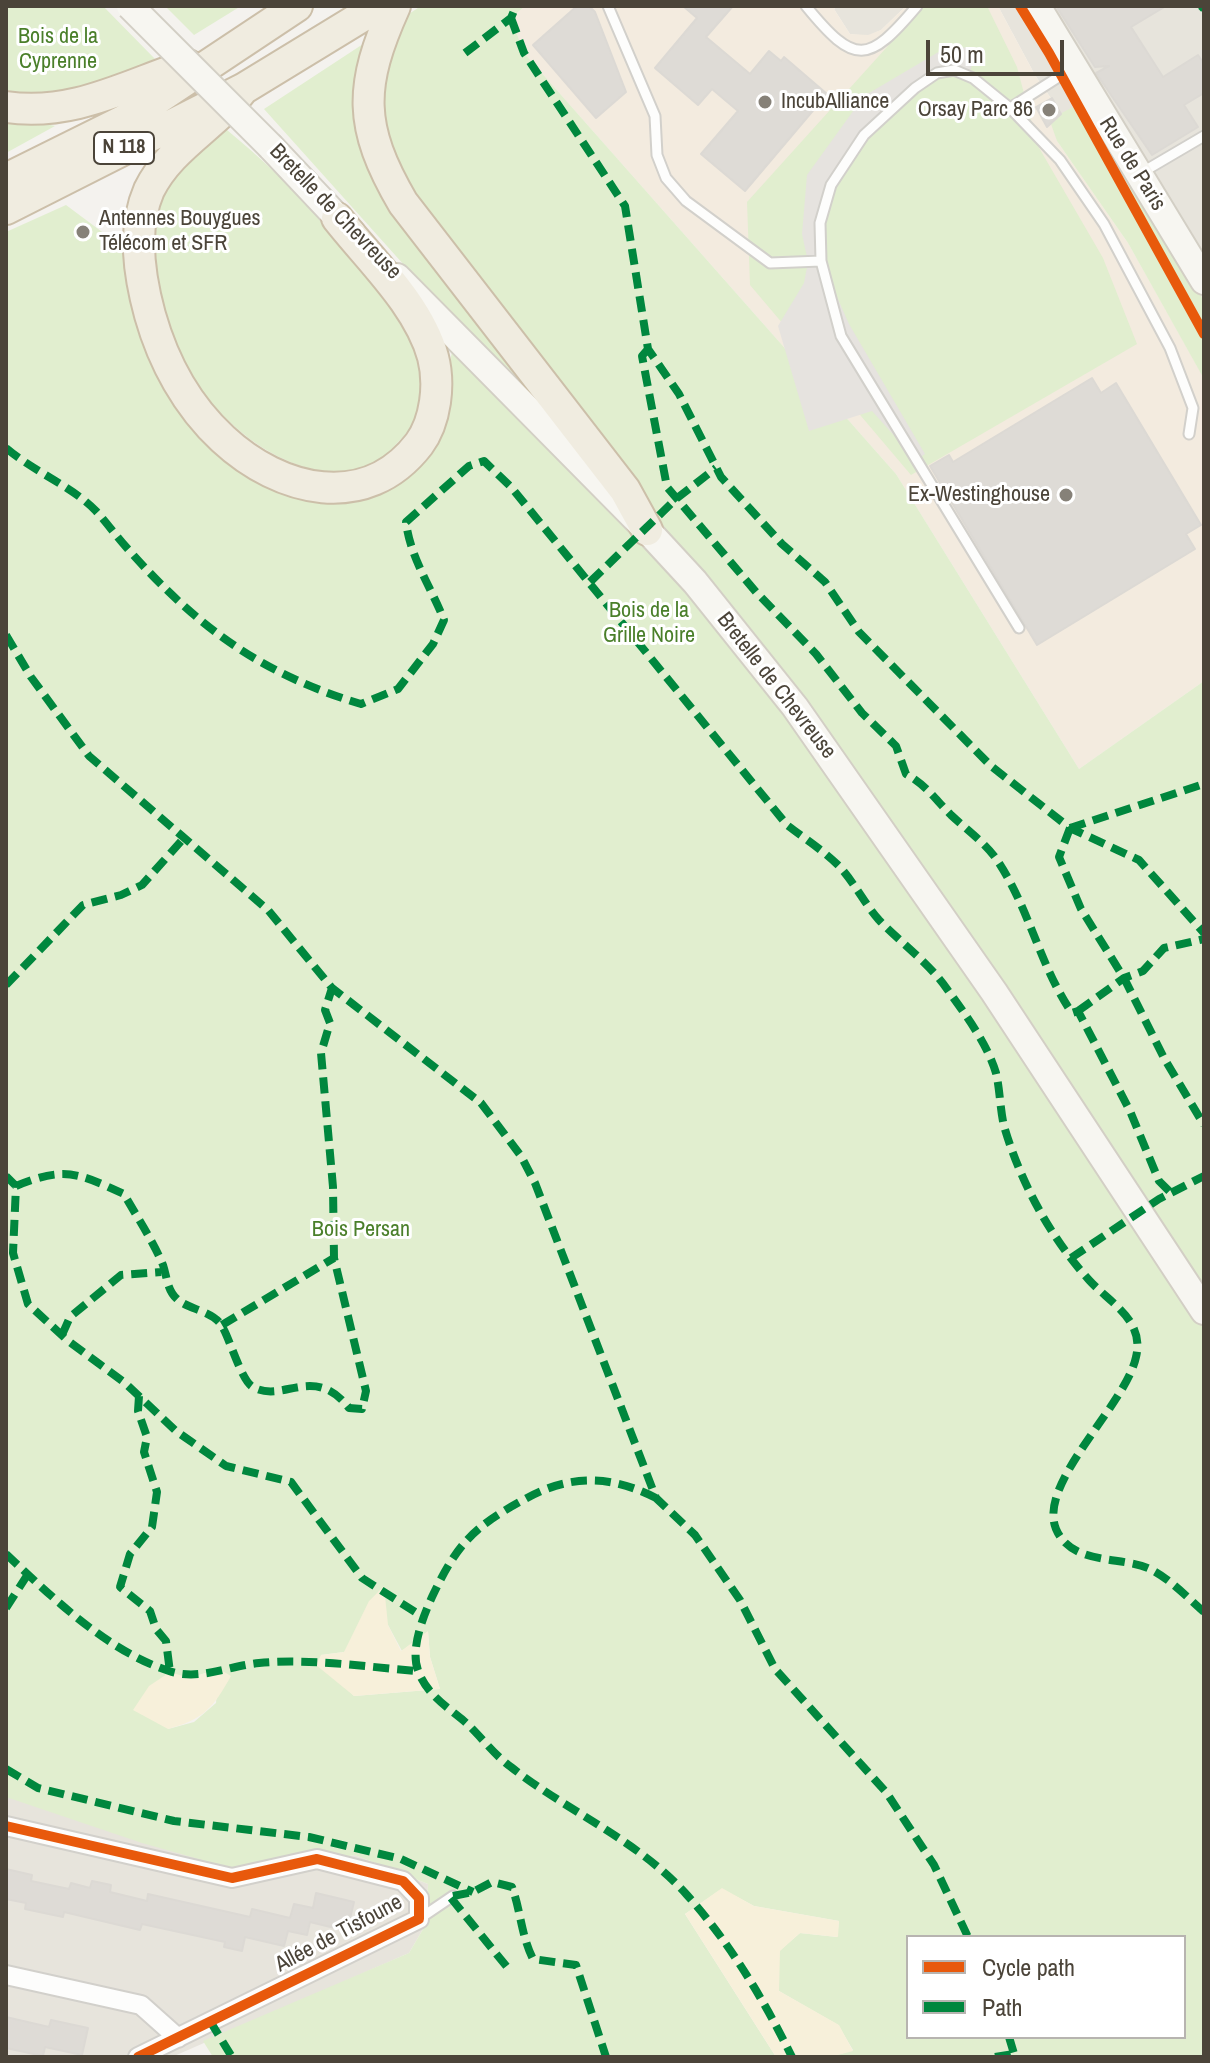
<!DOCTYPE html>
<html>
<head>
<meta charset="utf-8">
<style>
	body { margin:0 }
	#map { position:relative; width:1210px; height:2063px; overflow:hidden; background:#f4f2ee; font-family:"Archivo Narrow",sans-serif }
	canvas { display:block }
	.frame { position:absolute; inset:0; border:8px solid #4b4439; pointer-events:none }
	.legend { position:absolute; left:906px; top:1935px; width:280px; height:104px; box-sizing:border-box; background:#fff; border:2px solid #b7b4b0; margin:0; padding:10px 14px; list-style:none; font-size:24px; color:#4b4439 }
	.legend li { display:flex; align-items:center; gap:16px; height:40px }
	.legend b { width:40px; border:2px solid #b7b4b0 }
	.scale { position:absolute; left:926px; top:40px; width:138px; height:36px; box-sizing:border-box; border:4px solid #4b4439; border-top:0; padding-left:10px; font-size:24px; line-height:28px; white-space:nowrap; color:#4b4439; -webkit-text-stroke:6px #fff; paint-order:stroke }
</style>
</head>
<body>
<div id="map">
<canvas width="1210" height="2063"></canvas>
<div class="frame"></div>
<ul class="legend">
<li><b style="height:10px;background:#e8590c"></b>Cycle path</li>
<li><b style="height:10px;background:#00873e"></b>Path</li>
</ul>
<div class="scale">50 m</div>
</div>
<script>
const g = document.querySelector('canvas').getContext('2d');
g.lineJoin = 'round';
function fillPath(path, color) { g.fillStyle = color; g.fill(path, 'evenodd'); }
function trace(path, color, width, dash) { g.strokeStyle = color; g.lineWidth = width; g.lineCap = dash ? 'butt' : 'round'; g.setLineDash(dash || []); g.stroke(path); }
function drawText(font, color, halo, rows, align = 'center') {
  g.font = font + ' "Archivo Narrow",sans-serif'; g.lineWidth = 6; g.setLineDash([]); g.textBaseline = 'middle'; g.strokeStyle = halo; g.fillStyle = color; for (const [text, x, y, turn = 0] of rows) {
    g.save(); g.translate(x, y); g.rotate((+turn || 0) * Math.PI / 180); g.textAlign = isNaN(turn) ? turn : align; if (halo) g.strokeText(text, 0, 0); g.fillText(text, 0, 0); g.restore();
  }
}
const residential = new Path2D(`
	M838 6H906L881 30 868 36 850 34 834 9Z
	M998 6H1204V301L1100 134 1061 113 1035 75Z
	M6 1796 252 1874 355 1855 428 1884 426 1924 409 1953 172 2057H6Z`);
const commercial = new Path2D(`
	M525 6H838L834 9 850 34 868 35 881 30 906 6H998L1035 75 1061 113 1055 120 1057 141 1128 243 1204 378V681L1079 769 896 474 524 53 511 18Z`);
const green = new Path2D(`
	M6 6H103L155 59C111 84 57 106 6 90Z
	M165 6H241L194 35Z
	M421 6H525L511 18 524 53 896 474 1079 769 1204 681V2057H830L853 2050 838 2025 779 1991V1951L800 1933 837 1937 839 1921 754 1906 722 1889 685 1914 776 2057H213L203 2041 409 1953 426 1924 428 1884 355 1855 252 1874 142 1843 6 1797V232L66 205 129 252 188 416 324 501 437 434 457 324 264 109ZM388 1625 402 1651 428 1632 430 1657 440 1689 354 1696 321 1655 344 1652ZM219 1669 216 1703 194 1722 168 1729 189 1678ZM908 1937H1184V2037H908Z
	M924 6H987L1017 67 1038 146 1103 258 1137 344 911 475 750 285 747 202Z
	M1073 107 1100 134 1204 301V379L1128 243 1057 141 1051 124 1054 117Z
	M6 115 55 126 6 153Z
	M227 130C293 184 364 260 406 334 410 342 418 352 421 361 428 386 420 421 401 439 393 447 384 459 375 464 360 473 338 473 322 471 241 458 167 368 159 288 149 202 157 182 227 130Z`);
const sand = new Path2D(`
	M384 1586 388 1625 401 1651 428 1631 430 1657 440 1689 354 1696 316 1665 321 1655 344 1652 369 1601Z
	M219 1669 231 1676C213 1708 204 1719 168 1729L133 1710 149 1686 170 1672 189 1678Z
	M722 1888 754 1906 839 1921 838 1937 800 1933 780 1951 779 1991 839 2025 853 2051 830 2057H776L685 1914Z`);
const parking = new Path2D(`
	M947 47 979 48 968 76 937 73 864 135 831 185 820 223 821 261 849 324 925 454 916 460 872 411 809 431 778 326 804 283 808 262 802 234 807 175 864 96Z`);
const building = new Path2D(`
	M577 6H589L595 12 626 92 596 118 533 45Z
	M683 6H733L706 37 750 74 769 51 781 61 784 57 827 94 745 191 701 154 738 111 712 89 698 105 655 68 697 18Z
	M1056 6H1166L1131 27 1163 77 1198 55 1204 64V93L1184 105 1198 127 1152 155 1096 73 1109 66 1095 67Z
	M1052 98 1061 114 1047 127 1036 107Z
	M1092 378 1101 393 1116 383 1201 525 1186 534 1195 549 1037 645 930 466 949 455 953 462Z
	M6 1869 32 1875 31 1881 69 1889 71 1883 90 1888 92 1881 111 1885 110 1892 147 1901 148 1894 250 1917 252 1909 290 1918 294 1904 313 1908 316 1893 354 1902 347 1931 310 1922 307 1935 288 1931 284 1946 245 1937 242 1951 224 1947 225 1942 142 1924 140 1930 64 1912 63 1917 25 1909 26 1903 6 1899Z
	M6 2017 49 2027 51 2020 88 2028 82 2055 45 2047 43 2056 6 2048Z`);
const service = new Path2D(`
	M608 6 655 116 657 155 666 178 686 201 770 263 821 261
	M806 6C855 66 868 64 917 6
	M1010 108 1071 69
	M1141 173 1204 136
	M1019 628 841 336 821 261 820 223 831 185 864 135 915 88 937 73 954 70 973 78 1010 108 1060 160 1104 224 1170 348 1193 408 1189 434
	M419 1919 453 1896`);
const minor = new Path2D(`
	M6 1826 232 1878 317 1859 403 1881 419 1898V1919L138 2057
	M6 1975 141 2005 178 2038`);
const secondary = new Path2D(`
	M1037 6 1204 281
	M271 147 352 233
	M397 277 647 530 695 582 795 707 994 992 1204 1311`);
const trunk = new Path2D(`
	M395 6C359 86 358 126 403 203L625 490 647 530
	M243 89C215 126 170 147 149 190 132 229 139 275 150 315 163 361 187 406 223 439 280 492 366 513 419 444 436 421 440 384 433 357 419 305 369 259 337 218
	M6 107C73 117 127 85 188 65
	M6 179 127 119 297 6
	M6 209 243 89 379 6`);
const secondaryBridge = new Path2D(`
	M130 6 271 147`);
const quiet = new Path2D(`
	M1201 6 1204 9
	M511 18 524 53 625 206 648 349 679 394 721 477 782 544 825 582 859 632 991 766 1070 828 1139 860 1204 933
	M465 53 511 18 516 6
	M648 349 642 356 667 487 756 592 816 654 862 713 896 746 906 774C926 785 935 799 951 815 967 830 988 845 999 863 1030 911 1040 966 1072 1013L1078 1011 1130 1111 1159 1181 1171 1193
	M6 448C33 471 73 487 96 511 107 523 116 536 127 548 197 627 261 674 361 704L398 689 433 644 444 620C431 587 410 557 406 522L469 466 484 461 511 487 787 825C804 838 824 851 839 866 854 882 864 903 879 920 901 943 929 963 947 989 965 1014 987 1043 996 1073 1000 1090 1000 1109 1004 1126 1020 1181 1050 1237 1089 1280 1110 1303 1145 1320 1136 1357 1126 1405 1037 1483 1056 1529 1072 1567 1124 1555 1152 1570 1171 1580 1188 1598 1204 1612
	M590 582 676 499 716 468
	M6 635 31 677 89 756 268 910 332 988 481 1103 521 1156 535 1183 656 1498 695 1535 740 1600 775 1669 886 1792 934 1865 968 1937
	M1070 828 1059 857 1081 909 1124 978 1164 1058 1204 1125
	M1070 828 1204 784
	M6 985 83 905 121 895 142 885 184 838
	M1078 1011 1124 978 1143 971 1164 948 1204 939
	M6 1176 16 1186 13 1253 28 1304 67 1340 125 1383 176 1431 226 1466 291 1482 362 1578 423 1617
	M16 1186C65 1166 78 1173 124 1194 137 1217 153 1241 163 1265 167 1277 167 1290 177 1299 189 1310 215 1311 223 1328 230 1340 242 1382 253 1387 283 1404 314 1363 349 1408L362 1409 366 1391 334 1258 333 1187 321 1053 330 1023 325 1010 332 988
	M1071 1258 1159 1199 1204 1176
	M222 1325 334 1258
	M62 1335 70 1317 121 1275 161 1272
	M139 1396 138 1411 147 1437 144 1452 157 1492 152 1527 130 1554 120 1587 150 1611 156 1629 166 1641 170 1672
	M656 1498C611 1475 570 1474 525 1499 473 1527 457 1544 432 1597 423 1617 409 1651 419 1673 428 1695 446 1706 464 1721 480 1735 493 1754 511 1767 568 1812 638 1840 687 1895 730 1943 764 2000 792 2057
	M6 1554C53 1598 107 1651 169 1671 199 1681 229 1666 259 1663 310 1658 366 1667 417 1671
	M6 1608 28 1574
	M6 1769 38 1788 174 1821 309 1837 401 1859 473 1892
	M453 1896 473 1892 492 1882 512 1887C521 1912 521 1935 533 1959L576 1965 606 2057
	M451 1898 507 1967
	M210 2021 232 2057
	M1009 2037 1015 2057
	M995 2057 1014 2054`);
const cycleway = new Path2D(`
	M1020 6 1049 53 1204 334
	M6 1826 232 1878 317 1859 403 1881 419 1898V1919L138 2057`);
const markers = [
	[765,102,8,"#868178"],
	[1049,110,8,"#868178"],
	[83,232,8,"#868178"],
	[1066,495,8,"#868178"]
];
const shields = [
	[124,148,60]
];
const shieldNames = [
	["N 118",124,148]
];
const parkNames = [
	["Bois de la",58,37],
	["Cyprenne",58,62],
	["Bois de la",649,611],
	["Grille Noire",649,636],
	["Bois Persan",361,1230]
];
const poiNames = [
	["IncubAlliance",781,102],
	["Orsay Parc 86",1033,110,"right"],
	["Antennes Bouygues",99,219],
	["Télécom et SFR",99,244],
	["Ex-Westinghouse",1050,495,"right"]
];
const streetNames = [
	["Rue de Paris",1132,164,58],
	["Bretelle de Chevreuse",335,212,46],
	["Bretelle de Chevreuse",776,686,52],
	["Allée de Tisfoune",339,1934,-28]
];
fillPath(residential, '#e7e4dc');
fillPath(commercial, '#f3ebdf');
fillPath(green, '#e1eecf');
fillPath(sand, '#f7f0da');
fillPath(parking, '#e6e3df');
fillPath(building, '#dedbd6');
trace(building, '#dcd9d4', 2);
trace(service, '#d2d0cb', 13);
trace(minor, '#d2d0cb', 22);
trace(secondary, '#d3cfc5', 30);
trace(trunk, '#ccbfa9', 34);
trace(service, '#fdfdfc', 9);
trace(minor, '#fdfdfc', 18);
trace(secondary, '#f7f6f1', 26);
trace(trunk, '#f0ece0', 30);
trace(secondaryBridge, '#d3cfc5', 30, []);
trace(secondaryBridge, '#f7f6f1', 26);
trace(quiet, '#00873e', 8, [16, 8]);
trace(cycleway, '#e8590c', 10);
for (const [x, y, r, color] of markers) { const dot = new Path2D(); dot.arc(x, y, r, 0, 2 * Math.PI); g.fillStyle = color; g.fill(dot); trace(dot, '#fff', 3); }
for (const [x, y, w] of shields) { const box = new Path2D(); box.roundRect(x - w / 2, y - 16, w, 32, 6); g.fillStyle = '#fff'; g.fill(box); trace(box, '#4b4439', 2); }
drawText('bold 20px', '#4b4439', null, shieldNames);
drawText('22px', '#4a7f2a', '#fff', parkNames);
drawText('22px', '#4b4439', '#fff', poiNames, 'left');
drawText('22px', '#4b4439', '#fff', streetNames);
</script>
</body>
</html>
